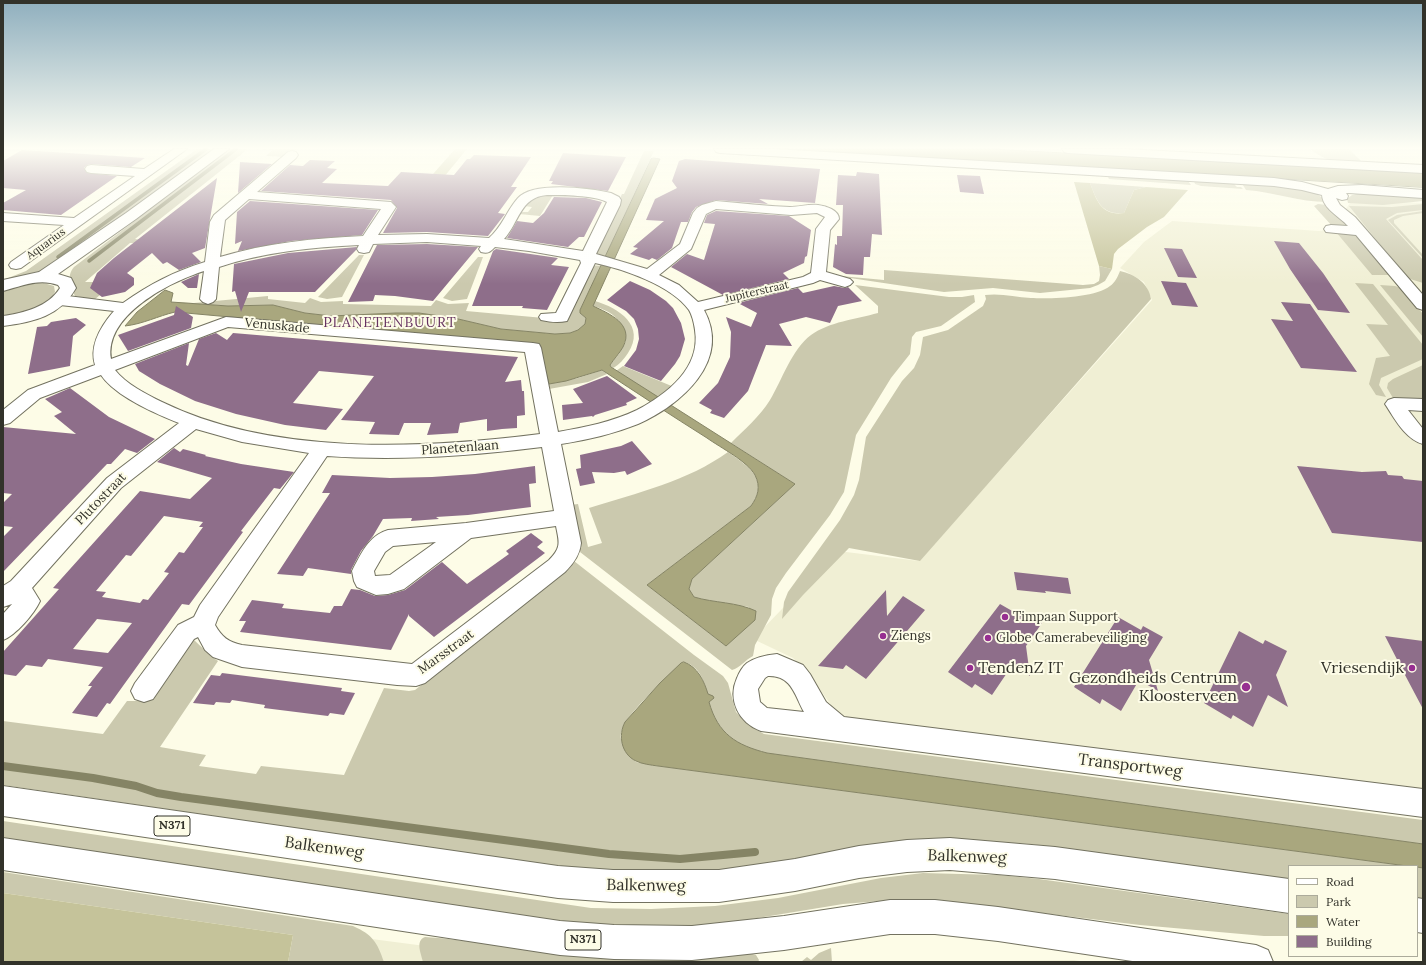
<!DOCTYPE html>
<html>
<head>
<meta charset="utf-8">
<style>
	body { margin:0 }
	#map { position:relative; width:1426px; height:965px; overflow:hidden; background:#fdfce7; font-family:Lora,serif }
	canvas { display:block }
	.frame { position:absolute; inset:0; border:4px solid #32322a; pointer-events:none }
	.legend { position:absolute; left:1288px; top:865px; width:130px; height:92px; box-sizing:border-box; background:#fdfce7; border:1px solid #acab9b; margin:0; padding:5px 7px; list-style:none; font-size:12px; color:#32322a }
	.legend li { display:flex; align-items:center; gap:8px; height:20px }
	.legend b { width:20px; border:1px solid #acab9b }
</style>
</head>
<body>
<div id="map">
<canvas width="1426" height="965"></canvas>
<div class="frame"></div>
<ul class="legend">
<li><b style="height:5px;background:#fff"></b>Road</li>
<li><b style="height:11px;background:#cbc9ae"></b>Park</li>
<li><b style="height:11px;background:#a9a77e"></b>Water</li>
<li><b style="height:11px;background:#8e6e8a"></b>Building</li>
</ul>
</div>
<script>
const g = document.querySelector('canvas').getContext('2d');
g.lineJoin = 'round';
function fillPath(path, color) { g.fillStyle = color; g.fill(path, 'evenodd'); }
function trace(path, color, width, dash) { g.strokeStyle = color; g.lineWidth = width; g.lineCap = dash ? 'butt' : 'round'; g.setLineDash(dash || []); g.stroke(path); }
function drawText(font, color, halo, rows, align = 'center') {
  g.font = font + ' Lora,serif'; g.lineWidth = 4; g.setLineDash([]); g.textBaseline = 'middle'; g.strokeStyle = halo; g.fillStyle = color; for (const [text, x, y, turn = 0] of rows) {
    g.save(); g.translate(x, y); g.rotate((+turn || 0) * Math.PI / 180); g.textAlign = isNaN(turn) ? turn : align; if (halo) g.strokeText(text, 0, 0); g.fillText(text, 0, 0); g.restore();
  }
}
const built = new Path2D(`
	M1353 199 1423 203V790L839 716 808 673 793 658 753 639 838 551 919 561 1152 300 1144 282 1120 268 1144 242 1172 221 1319 231 1331 229Z
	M364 938 548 962H349Z
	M1074 960 1086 962H930Z`);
const green = new Path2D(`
	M197 149H215L154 194 43 272 3 280 26 271Z
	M229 149H248L135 239 142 240 139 243H130L85 282H94L100 295 94 300 75 296C71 286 66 276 74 267Z
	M252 149H297L286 157 266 156 272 150Z
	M1310 149H1349L1363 163C1340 162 1329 164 1310 149Z
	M644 151H654L605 257 596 256V248L622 194H624Z
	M1107 175 1188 181 1191 185 1109 179Z
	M1193 179 1223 181 1225 183 1234 184 1237 187H1241L1243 189 1201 186 1195 184Z
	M1241 182C1266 184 1309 182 1327 202 1299 202 1274 192 1246 190Z
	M1090 183 1146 187 1134 190 1124 213C1102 215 1097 202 1090 183Z
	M1362 193 1423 196V201L1383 205 1348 203 1347 199 1352 195Z
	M535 195H553L540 216 519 214 520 212H528L532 207 524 206Z
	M1318 204 1328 205 1344 222 1345 225 1332 226 1314 206Z
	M1423 204V210L1397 213 1386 219 1423 260V283L1407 278 1349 206 1392 207Z
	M1423 211V213L1403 216 1394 220V223L1423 255V258L1388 220 1397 215Z
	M1336 232 1351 234 1359 238 1389 275H1372Z
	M359 255H364L342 297 327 299 318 297Z
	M478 257H483L467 299 452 301 443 298Z
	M592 265 601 266 580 310V313L586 318 585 324 578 330 570 333 555 334 501 329 454 318 419 313H396L331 316 305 313 273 305 228 306 170 302 194 303 268 296V299L305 303 310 298 321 302 343 301V304L431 306 436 300 448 304 469 303 466 311 544 318V320L563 322Z
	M1099 266 1112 269 1105 281 1098 285 1090 288 1040 293 993 288 944 292 830 275 884 280V270L1083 285 1094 284 1099 281 1100 275Z
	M1120 271C1135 274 1149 284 1151 299L920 561 849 548 803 595 782 619 784 602 788 592 840 520 854 495 859 480 866 437 902 381 914 368 920 355 923 337 948 330 983 306 986 299 985 295C1001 293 1015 297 1031 298 1049 299 1096 298 1110 286 1115 283 1118 276 1120 271Z
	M40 282 54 286 55 292C45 309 21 314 3 315V291L17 286Z
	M1355 283 1373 284 1423 345V359L1381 378 1379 385 1386 397 1376 395 1369 384 1376 358 1390 356 1366 324 1388 325Z
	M855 285 949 297H962L974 295 975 302 941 326 916 332 912 337 910 354 891 378 856 435 844 492 830 515 786 573 776 588 772 599 771 615 755 645 753 656C745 660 740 668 732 670L580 552 578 549 570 505 578 504 588 547 602 543 589 508C637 493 688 481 728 452 749 467 770 479 751 506L647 585 726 646 749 607 707 601 694 597 689 589 692 579 795 484 731 443C744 430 760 416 770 400 782 380 792 349 811 335 829 322 856 319 878 313V306Z
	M1380 285 1395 286 1401 288 1423 314V337Z
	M595 301C619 308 646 326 628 353 624 359 619 365 613 368L610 365 619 354 626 341C620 319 616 313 593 306Z
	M1423 365V400L1393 398 1387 388 1388 383 1393 379Z
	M623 366 674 387 666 394 663 393 657 398 616 371Z
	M602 370 607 374 588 382 549 389V384L578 378Z
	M574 561 694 655 723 676 728 683 736 712 752 727 764 734 1423 820V844L766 753C752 749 739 746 728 736 720 728 714 718 710 707 705 690 705 668 684 662 669 677 618 718 621 739 622 746 631 755 636 762L658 766 1407 866H1289V881L1030 844 945 839 776 865 678 875 622 876 3 785V721L103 734 127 701H145L189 640H194L212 657 218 661 160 747 206 755 199 766 256 774 261 766 344 775 384 688 409 691 415 690 571 566Z
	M3 821 591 908 651 909 715 906 778 898 881 878 923 873 999 875 1039 879 1289 914V936H1264L1140 925 935 900H892L843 904 715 925 641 928 566 922 3 840Z
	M1417 867 1423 868V900L1417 899Z
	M3 872 353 926C373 935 377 942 384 962H288L293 935 3 893Z
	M425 937C476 940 525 952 576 956 633 961 692 956 749 953L756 955 759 960 758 962H423C421 953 415 941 425 937Z
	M831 948 832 962H801L807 957 811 960 819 953Z`);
const forest = new Path2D(`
	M455 149H467L439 183 426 182Z
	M1074 182 1090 183C1097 202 1102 216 1124 213L1134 190 1146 187 1188 190 1164 217 1147 227 1118 249 1114 254 1112 269 1099 266Z
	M3 893 293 935 288 962H3Z`);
const water = new Path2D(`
	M783 149H992L1423 173V187Z
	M654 158 660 159 593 306C608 313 635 324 623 347 619 354 614 359 610 365L611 367 795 484 692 579 689 589 694 597C714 603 737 602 756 611L755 620 726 646 647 585 751 506C758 496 761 487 755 475 747 461 721 448 707 438 672 416 637 393 602 370L566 381 549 384 539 345 175 312C158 316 143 324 125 326L137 312 165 290 173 293 171 302 228 306 273 305 305 313 331 316 396 313H419L454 318 501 329 555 334 570 333 578 330 585 324 586 318 580 313V310L651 159Z
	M684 662C698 667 704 681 708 694L713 696 714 698 709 702C718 734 736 745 767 753L1423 844V868L1417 867V866H1407L658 766C651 765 642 764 636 761 621 754 618 735 625 722L660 683 681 663Z`);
const streamFar1 = new Path2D(`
	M58 257 206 149
	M89 261 236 149`);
const stream = new Path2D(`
	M3 766 93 778 136 786 157 793 181 797 609 854 680 859 755 852`);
const building = new Path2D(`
	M22 150 116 156 145 158 131 167 91 164 87 165 84 168 87 173 117 176 61 215 3 210V203L26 190 3 188V161Z
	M563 153 610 156 626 157 608 191 551 184 553 181H549Z
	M474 155 531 157 511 187H517L498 213 505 214 488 236 427 232 383 233 397 208 391 200 261 191 290 165 303 166 310 160 335 161 327 168 337 169 322 183 388 186 401 172 454 175 467 159H470Z
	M685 159 820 169 815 203 759 199 768 204 716 200 696 207 692 212 688 222H681L672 248 657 260 652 258 649 260 630 254 638 248 633 247 664 221 646 220 655 199 677 188 672 181 679 161Z
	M240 162 272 164 238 193Z
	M857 172 879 174 882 235 872 234 870 257H864L863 275 846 274 833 267 835 244 837 245V236H842L843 205H836L838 175 856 176Z
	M957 175 980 176 984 194 960 192Z
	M217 178 205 248 192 253 201 262 179 270 167 262 163 264 152 253 127 273 134 278V285L125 292 102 297 90 288 97 273 114 258Z
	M554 197 586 198 602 202 584 237H579L568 247 507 238 517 221 533 223 544 213Z
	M250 201 378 210 362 235 291 241 238 251 242 241 235 244 237 212Z
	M716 211 789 216 811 230 807 256 805 257 804 263 783 273 789 279 723 295 671 267 687 254 704 260 715 224 704 223 707 215Z
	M1274 241 1299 243 1323 273 1350 313 1318 310 1290 269Z
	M427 244 478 247 433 301 395 296 375 295 373 301 348 302 377 245Z
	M357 247 356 250 315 292H249L241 312 235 291 232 292 234 264 288 253Z
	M1164 248 1182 249 1197 278 1178 277Z
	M496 249 558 258 551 265 569 267 547 310 522 308 523 306H472L493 251Z
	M199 274 197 288H188L181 282Z
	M630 281 650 290 666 301 673 308 681 323 685 339 680 356 675 364 661 381 624 366 636 350 639 339 638 329 634 319 626 311 607 300Z
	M1161 281 1186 283 1198 307 1172 305Z
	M834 286 845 288 848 287 862 301 838 306 830 323 806 317 779 324 792 346 766 345 748 391 724 418 710 413 712 410 699 403 718 383 730 357 731 332 726 317 751 327 757 313 738 303 798 288 803 293Z
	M1281 302 1310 304 1357 372 1301 368 1271 319 1293 321Z
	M176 306 193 317 191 328 128 351 118 335 174 315Z
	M76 318 86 325 73 336 70 366 28 374 37 327 47 326 51 322Z
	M216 333 227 340 233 333 518 357 505 382 521 380 522 391H524L525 415 517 416V428L502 429 487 431V419L460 423 458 433 427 435 431 423H404L399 435 369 434 375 422 341 420 374 376 319 371 293 403 343 409 326 430 285 425 236 414 195 401 160 384 139 371 135 364 189 343 186 365 188 366 199 339Z
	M607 376 637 398 626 403 627 405 595 415 593 417 592 416 563 420 562 405 583 403 573 389Z
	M70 388 109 417 155 439 137 453 125 449 111 464H107L3 572V537L13 527 3 526V503L12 494 3 493V427L76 434 54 416 62 412 45 399Z
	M632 441 652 464 627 475 625 471 614 473 592 472 595 483 580 486 576 469 581 468 580 455 621 446Z
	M174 448 180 452 183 449 206 455 205 456 241 464 294 472 280 489 274 488 241 531 243 532 189 605 182 604 110 704 107 703 97 717 72 713 92 686H88L103 667 48 659 42 667 26 665 16 676 3 674V652L59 589 53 588 140 491 190 499 212 478 157 462ZM164 516 203 522 199 527H203L184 553 179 552 164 572 169 573 148 600 143 599 140 603 102 597 106 592 96 591 126 555 131 556ZM97 619 132 623 108 653 73 649Z
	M535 466 536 483 529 484 531 507 468 515 436 517 439 519 411 521 412 518 383 519 373 536 361 551 351 570V574L308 568 303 576 277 574 330 493H322L332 475 390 478 432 477 475 474Z
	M1297 466 1362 472 1386 471 1388 475 1402 476 1404 479 1423 481V542L1332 533Z
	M531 533 543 542 537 547 545 553 434 637 409 616V614L391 650 240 632 246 621H239L252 600 284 604 282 608 330 613 334 606H342L351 589 360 590 375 596 388 595 405 590 442 562 467 584 509 554 506 551Z
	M1014 572 1068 578 1071 594 1045 591 1046 593 1017 590Z
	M886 590 887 616 903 596 925 610 866 679 846 665 843 669 818 666Z
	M1000 604 1021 616 1020 610 1042 623 1026 646 1030 676 1013 664 992 695 975 684 972 688 948 672Z
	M1118 617 1141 630 1143 626 1163 637 1149 660 1158 691 1139 680 1121 711 1102 699 1100 704 1074 687Z
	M1239 631 1263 644 1265 640 1287 651 1276 675 1288 707 1268 695 1253 727 1233 715 1231 719 1204 703Z
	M1385 636 1423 641V709L1405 675Z
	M222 673 342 688 341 691 355 693 344 715 330 713 328 716 264 708 265 705 232 700 230 703 216 702 214 705 193 703 211 675 220 676Z`);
const minor = new Path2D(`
	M174 149H187L21 268 16 269 11 268 9 265 11 262 64 225 3 221V213L74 218 135 176 91 173 87 172 85 169 87 166 91 165 144 169Z
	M714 149H774L1274 178 1302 182 1328 189 1338 186 1362 185 1423 190V198L1349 193H1346L1348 196 1347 199 1342 200 1336 198 1340 205 1355 217 1423 295V310L1417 308 1356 235 1326 232 1324 229 1326 226 1331 225 1348 226C1339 216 1323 209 1322 195L1302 190 1274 186 720 153 716 152Z
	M1062 149H1125L1423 165V173L1068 153 1064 152Z
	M292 151 296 152 298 155 296 158 257 192 391 202 396 207 378 235 427 234 489 238C502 227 507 210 518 198 533 181 590 188 611 193L619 197 621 200 620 205 596 254 647 269 680 244 693 213 697 208 702 205 716 201C741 203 765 206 790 207 799 207 809 204 818 205 826 206 839 210 839 219L830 230 826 272 850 279 853 282 850 285 845 287 820 280 813 283 704 310C732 361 681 405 638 424 613 434 587 440 561 444L581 543C580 555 573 564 565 572L425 683 416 686 397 685 242 667 213 657 205 650 198 637 194 639 153 699 144 702 135 699 131 691 135 683 178 625 194 617 200 605 309 453 242 442 196 429 121 488 32 588 40 601C34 614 16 635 3 640V614L12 604 3 607V586L11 581 107 478 179 423C156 414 115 396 101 375L40 398 10 423 3 425V410L28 390 95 365C89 345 101 326 114 311L60 305 55 303 52 300 55 297 60 295 123 303C150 284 173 272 205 262L210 222 214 215 288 152ZM547 195C562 195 594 195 607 202L583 251 504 239C519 223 520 197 547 195ZM249 199 381 209 363 236C316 238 266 243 220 257L225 220ZM716 209 791 215 817 213 825 217 816 229 811 273 803 277 698 302 679 285 659 275 691 249 706 214ZM427 242 481 246 479 249 481 252C488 254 490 252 495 247L529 251 580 260 581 263 556 313 541 314 539 317 541 320C550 322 558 323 567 321L595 263C623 269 671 285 689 310 692 315 694 323 695 330 701 368 667 394 637 410 612 422 585 427 558 432L541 348 539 344 533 343 226 317 111 359C104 315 170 282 204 271L200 299 203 302 208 304 213 302 216 299 219 267C264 252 312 247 359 245L357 249 359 252 364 253 369 252 373 244ZM228 327 525 352 540 434C421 449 272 456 162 402 146 394 126 384 115 370ZM542 447 554 511 466 523 388 530C368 536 361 554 352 571L354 581 357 587 376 595 388 594 404 589 471 538 556 526C559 542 562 547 549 560L412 664 242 645C228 642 222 637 215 625L218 617 327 456C399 461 471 456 542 447ZM436 542 390 575 375 576 374 571 385 552 393 546Z
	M1394 398 1423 399V411L1408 410 1423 429V444C1405 439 1395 419 1385 404L1388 400Z
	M777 654 803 665 810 674 826 702 844 717 1423 789V817L761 731C739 723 727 700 737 678 739 673 742 667 747 663 756 657 767 655 777 654ZM768 676C792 675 795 696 804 712L767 708 760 702 758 689 765 678Z`);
const tertiary = new Path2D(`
	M214 149H229L136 219 58 274 71 278 76 288C60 316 34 322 3 326V316C24 313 48 307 60 288L58 285C39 278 22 286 3 291V280L39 272 126 213Z`);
const primary = new Path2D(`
	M3 786 558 866 613 870H719L795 859 859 846 907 840 950 838 1055 847 1289 879V913L1055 879 950 870 907 872 859 878 795 891 719 902H613L558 898 3 816Z
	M3 838 560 921 614 925 692 926 784 916 890 900H935L998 907 1256 945 1268 950 1273 962H1139L998 941 935 934H890L784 950 692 960 614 959 560 955 3 870Z
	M1417 898 1423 899V933L1417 932Z`);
const markers = [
	[1005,617,4,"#972e91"],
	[883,636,4,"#972e91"],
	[988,638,4,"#972e91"],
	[970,668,4,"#972e91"],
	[1412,668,4,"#972e91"],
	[1246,687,5,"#972e91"]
];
const farStreetnames = [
	["Aquarius",46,244,-36],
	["Jupiterstraat",757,292,-13]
];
const shields = [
	[172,826,36],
	[583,940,36]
];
const shieldNames = [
	["N371",172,826],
	["N371",583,940]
];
const streetNames = [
	["Venuskade",277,326,5],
	["Planetenlaan",460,448,-4],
	["Plutostraat",101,499,-46],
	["Marsstraat",446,652,-36]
];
const poiNames = [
	["Timpaan Support",1013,617],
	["Ziengs",891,636],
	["Globe Camerabeveiliging",996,638]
];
const neighbourhoodNames = [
	["PLANETENBUURT",390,323]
];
const nearPoinames = [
	["TendenZ IT",978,668,"left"],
	["Vriesendijk",1404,668],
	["Gezondheids Centrum",1237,678],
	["Kloosterveen",1237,696]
];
const nearStreetnames = [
	["Transportweg",1130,766,7],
	["Balkenweg",324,848,8],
	["Balkenweg",967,857,2],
	["Balkenweg",646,886,1]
];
fillPath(built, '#f0efd4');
fillPath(green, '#cbc9ae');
fillPath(forest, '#c5c39a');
fillPath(water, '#a9a77e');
trace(water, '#858465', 1);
trace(streamFar1, '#858465', 3.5);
trace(stream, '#858465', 8);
fillPath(building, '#8e6e8a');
trace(minor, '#737260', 2);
trace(tertiary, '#737260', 2);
trace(primary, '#737260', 2);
fillPath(minor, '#fff');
fillPath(tertiary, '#fff');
fillPath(primary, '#fff');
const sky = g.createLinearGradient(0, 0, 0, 284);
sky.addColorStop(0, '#8fafbe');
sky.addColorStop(0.52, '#fefef4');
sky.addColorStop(1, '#fefef400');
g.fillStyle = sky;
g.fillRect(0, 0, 1426, 284);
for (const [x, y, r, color] of markers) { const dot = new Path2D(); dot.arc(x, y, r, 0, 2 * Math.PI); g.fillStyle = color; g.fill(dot); trace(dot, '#fdfce7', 1.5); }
drawText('11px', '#32322a', '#fdfce7', farStreetnames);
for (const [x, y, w] of shields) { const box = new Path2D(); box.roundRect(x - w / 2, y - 10, w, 20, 3); g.fillStyle = '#fdfce7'; g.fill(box); trace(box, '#32322a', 1); }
drawText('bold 12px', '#32322a', null, shieldNames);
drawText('13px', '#32322a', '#fdfce7', streetNames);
drawText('13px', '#32322a', '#fdfce7', poiNames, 'left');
g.letterSpacing = '1px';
drawText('14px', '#673362', '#fdfce7', neighbourhoodNames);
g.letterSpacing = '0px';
drawText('16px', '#32322a', '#fdfce7', nearPoinames, 'right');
drawText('16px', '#32322a', '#fdfce7', nearStreetnames);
</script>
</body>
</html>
